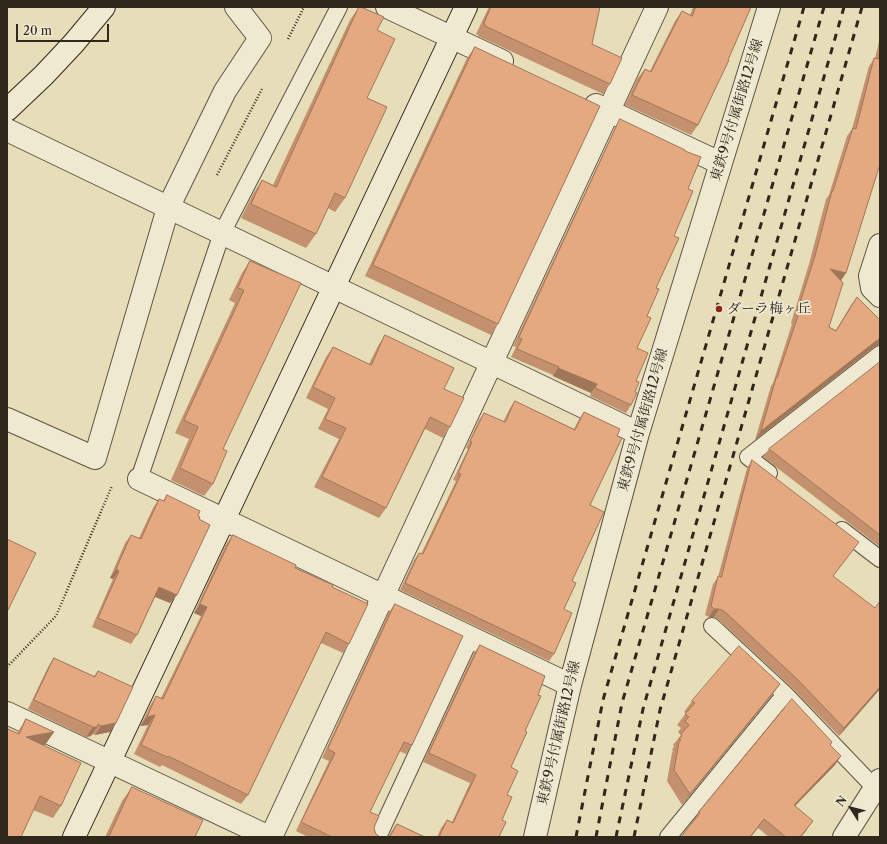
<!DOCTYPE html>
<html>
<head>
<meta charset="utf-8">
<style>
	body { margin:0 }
	#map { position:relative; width:887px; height:844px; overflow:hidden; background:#e7ddb9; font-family:"Libre Caslon Text",serif }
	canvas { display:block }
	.frame { position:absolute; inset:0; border:8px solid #30271d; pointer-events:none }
	.north { position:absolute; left:831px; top:788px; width:40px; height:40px; -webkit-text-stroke:3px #efe9d2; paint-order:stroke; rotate:306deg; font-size:11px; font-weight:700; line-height:16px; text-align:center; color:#30271d }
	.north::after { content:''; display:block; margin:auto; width:14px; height:18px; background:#30271d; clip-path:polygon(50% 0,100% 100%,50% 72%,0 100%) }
	.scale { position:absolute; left:16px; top:24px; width:93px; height:18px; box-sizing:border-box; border:2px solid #30271d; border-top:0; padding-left:5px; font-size:12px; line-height:14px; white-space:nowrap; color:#30271d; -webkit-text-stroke:3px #efe9d2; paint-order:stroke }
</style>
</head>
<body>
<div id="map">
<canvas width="887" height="844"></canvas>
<div class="frame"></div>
<div class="north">N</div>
<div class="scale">20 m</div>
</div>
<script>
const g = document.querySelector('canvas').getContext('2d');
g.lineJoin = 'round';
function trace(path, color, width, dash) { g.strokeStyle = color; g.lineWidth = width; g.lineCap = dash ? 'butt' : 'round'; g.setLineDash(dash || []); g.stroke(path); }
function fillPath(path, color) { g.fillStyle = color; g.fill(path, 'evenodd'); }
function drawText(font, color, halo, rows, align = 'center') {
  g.font = font + ' "Libre Caslon Text","Noto Serif JP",serif'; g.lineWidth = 3.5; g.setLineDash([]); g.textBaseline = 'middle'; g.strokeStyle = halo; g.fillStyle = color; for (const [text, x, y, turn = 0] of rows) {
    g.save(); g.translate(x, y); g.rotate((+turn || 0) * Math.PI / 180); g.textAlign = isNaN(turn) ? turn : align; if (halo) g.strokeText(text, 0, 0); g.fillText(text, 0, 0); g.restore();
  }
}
const path = new Path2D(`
	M288 39 304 7
	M217 175 262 89
	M7 667 56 616 112 486`);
const lane = new Path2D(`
	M769 473 748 457 880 354
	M139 479 222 233 339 7
	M842 530 880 559
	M712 626 785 694 875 788
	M378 837 471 637
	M668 837 785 694`);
const street = new Path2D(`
	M387 7 502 61
	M596 105 720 163
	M7 130 638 433
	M880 245 870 276 872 288 880 296
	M7 419 95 458 168 208 225 91 260 38 236 7
	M139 479 570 685
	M7 713 269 837
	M271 837 657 7
	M535 837 570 685 638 433 769 7
	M844 837 880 780`);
const secondary = new Path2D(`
	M7 110 44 75 74 43 104 7
	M74 837 466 7`);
const rail = new Path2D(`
	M576 837 603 700 804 7
	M596 837 622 703 824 7
	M616 837 643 709 844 7
	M634 837 660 710 862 7`);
const wall = new Path2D(`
	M359 7 377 30 367 98 345 198 335 212 328 208 316 234 306 248 241 218 253 194 262 180 273 185 350 20Z
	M489 7H600L592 44 610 84 603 94 478 36V35L476 34Z
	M693 7H751L698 125 691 135 625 105 637 79 645 69 650 71 675 21 682 11 690 15Z
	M880 38V164L846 273 841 281 829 327 836 330 851 305 857 297 879 345 874 347 755 440 771 386 773 383 792 324 791 323 809 264 826 199 829 195 847 136 852 129 869 66 875 58Z
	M475 47 498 324 491 335 365 276 467 58Z
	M620 119 685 151 688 189 674 236 647 316 637 348 636 381 635 392 631 405 626 413 590 396 591 393 553 376V375L511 357 516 347 513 346 615 128Z
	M250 261 223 449 213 484 204 496 171 480 189 439 175 433 235 303 229 300 242 273Z
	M385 335 444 389 450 427 443 438 425 429 386 508 379 518 314 487 339 439 318 429 328 409 306 398 326 357 333 347 369 364 378 346Z
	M880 362V547L763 457 769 449Z
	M515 401 574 429 579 419 584 412 617 436 590 505 572 581 564 609 554 654 549 661 400 590 414 560 419 553 421 554 456 481 453 480 468 449 466 448 479 420 484 413 503 422 510 408Z
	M752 460 853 550 833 576 880 689 839 736 791 687 718 619 714 617H709L705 615 713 584 718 577 747 468Z
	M167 495 198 516 177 595 170 603 155 597 137 635 131 644 92 627 113 579 110 578 125 543 131 535 139 538 153 508 159 499 163 501Z
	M233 535 332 587 349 644 343 653 321 643 248 795 241 804 162 765 160 767 134 754 148 725 140 726 150 706 156 696 161 698 201 616 194 613 226 544Z
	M395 604 412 745 406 754 399 751 370 812 375 825 374 829 376 834 380 837H308L296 831 329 761 322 758 389 612Z
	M480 645 525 731 511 767 507 795 502 820 499 837H437L441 828 447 820 452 822 470 783 423 762 474 653Z
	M54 658 94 676 98 671 116 723 110 732 95 735 92 734 91 736 86 737 28 709 48 667Z
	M780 684 772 695 682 805 667 781 672 753 673 751 672 750 674 746 673 745 681 735 678 732 681 728 677 725 686 713 684 712 692 701Z
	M26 719 54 732 45 745H43L61 806 53 818 33 810 17 733Z
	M832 742 830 745 835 765 795 806 807 830 801 837H769L758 828 693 821 699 812Z
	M132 787 195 837H105L122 801Z
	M397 824 425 837 389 836 391 832Z`);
const shadedWall = new Path2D(`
	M830 269 846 273 840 281Z
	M880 338V345L874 347 755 440 761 431Z
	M558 368 597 384 591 393 553 376Z
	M116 569 119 571 113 579 110 578Z
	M159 587 177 595 170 603 153 596Z
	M200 604 207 607 201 616 194 613Z
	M714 609H719L714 617H709Z
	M780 684 772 695 682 805 690 794Z
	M880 687V689L839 736 844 728Z
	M155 715 148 725 140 726 147 717Z
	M116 723 110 732 95 735 101 726Z
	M93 727H97L91 736 86 737Z
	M54 732 45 745 18 750 26 737Z
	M841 756 835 765 787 814 794 805Z
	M764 819 758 828 751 837H750Z
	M813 821 801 837H800Z`);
const building = new Path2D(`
	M359 7H361L384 17 377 30 395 39 367 98 387 107 345 198 335 193 316 234 251 204 262 180 276 187Z
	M491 7H600L592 44 622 58 610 84 485 26V24H484Z
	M696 7H751L728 60H729L698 125 632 95 645 69 651 72 682 11 692 16Z
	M475 47 600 106 498 324 373 265Z
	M880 52V164L846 273 830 269 843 283 829 327 836 331 857 297 880 320V338L761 431 776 378H777L798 316 796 315 815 256 832 191H833L853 128 856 129 874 58 878 59Z
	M620 119 685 150V151L701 157 688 189 693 191 674 236 679 238 656 288 659 289 647 316 651 318 637 348 648 353 636 381 639 382 635 392 637 393 631 405 595 388 597 384 558 368 559 367 517 349 522 339 519 338Z
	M250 261 301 283 223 449 227 451 213 484 180 468 198 427 184 420 244 290 238 288Z
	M385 335 454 368 444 389 464 398 450 427 430 417 386 508 322 477 346 428 325 419 335 398 313 387 333 347 371 365Z
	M880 362V535L769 449Z
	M515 401 575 430 584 412 620 429 617 436 622 438 590 505 604 512 572 581 576 583 564 609 572 613 554 654 405 583 419 553 423 554 461 474 458 473 472 442 470 441 484 413 505 422Z
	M752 460 859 542 833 576 875 608 880 601V687L844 728 797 679 724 611 719 609H714L711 606 718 576 721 577Z
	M167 495 200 511 198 516 200 517 199 519 210 525 177 595 159 587 137 635 98 618 119 571 116 569 131 535 141 539 159 499 164 501Z
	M233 535 296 565 295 568 333 585 332 587 368 604 349 644 326 632 248 795 168 756 167 757 141 745 155 715 147 717 156 696 163 699 207 607 200 604Z
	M7 539 36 553 7 612Z
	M395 604 463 636 412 745 404 742 370 812 379 816 375 825 374 829 376 834 380 837H332L301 822 335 753 328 749Z
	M480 645 545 676 538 695 541 696 525 731 527 732 511 767 518 771 507 795 512 797 502 820 506 822 499 837H439L447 820 453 823 476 775 429 753Z
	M739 646 780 684 690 794 674 770 679 742 681 740 679 739 682 736 681 734 689 725 685 721 689 717 685 714 695 703 692 701Z
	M54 658 95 677 98 671 133 687 116 723 101 726 98 724 97 727H93L34 700Z
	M792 699 832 742 830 745 841 756 794 805 813 821 800 837H786L764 819 750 837H681L700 813 699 812Z
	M26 719 54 732 26 737 81 763 61 806 40 796 21 837H7V730L8 729 19 734Z
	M132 787 203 820 195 837H109Z
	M397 824 425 837H387L390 836 392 833Z`);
const markers = [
	[719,309,4,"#8f2418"]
];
const streetNames = [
	["東鉄9号付属街路12号線",737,110,-73],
	["東鉄9号付属街路12号線",643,420,-74],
	["東鉄9号付属街路12号線",559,733,-77]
];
const poiNames = [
	["ダーラ梅ヶ丘",727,309]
];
trace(lane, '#5e5444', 18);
trace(street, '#5e5444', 24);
trace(secondary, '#30271d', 24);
trace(path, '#30271d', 2.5, [1, 2]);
trace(lane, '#efe9d2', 16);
trace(street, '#efe9d2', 22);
trace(secondary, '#efe9d2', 22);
trace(rail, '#30271d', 3, [7, 7]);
fillPath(wall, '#c4916f');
fillPath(shadedWall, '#a0765a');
fillPath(building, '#e4a981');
trace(building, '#a0765a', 1);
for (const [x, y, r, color] of markers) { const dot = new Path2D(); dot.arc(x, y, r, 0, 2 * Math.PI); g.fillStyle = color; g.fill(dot); trace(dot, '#efe9d2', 1.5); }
drawText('14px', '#30271d', '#efe9d2', streetNames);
drawText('14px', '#30271d', '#efe9d2', poiNames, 'left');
</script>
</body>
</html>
